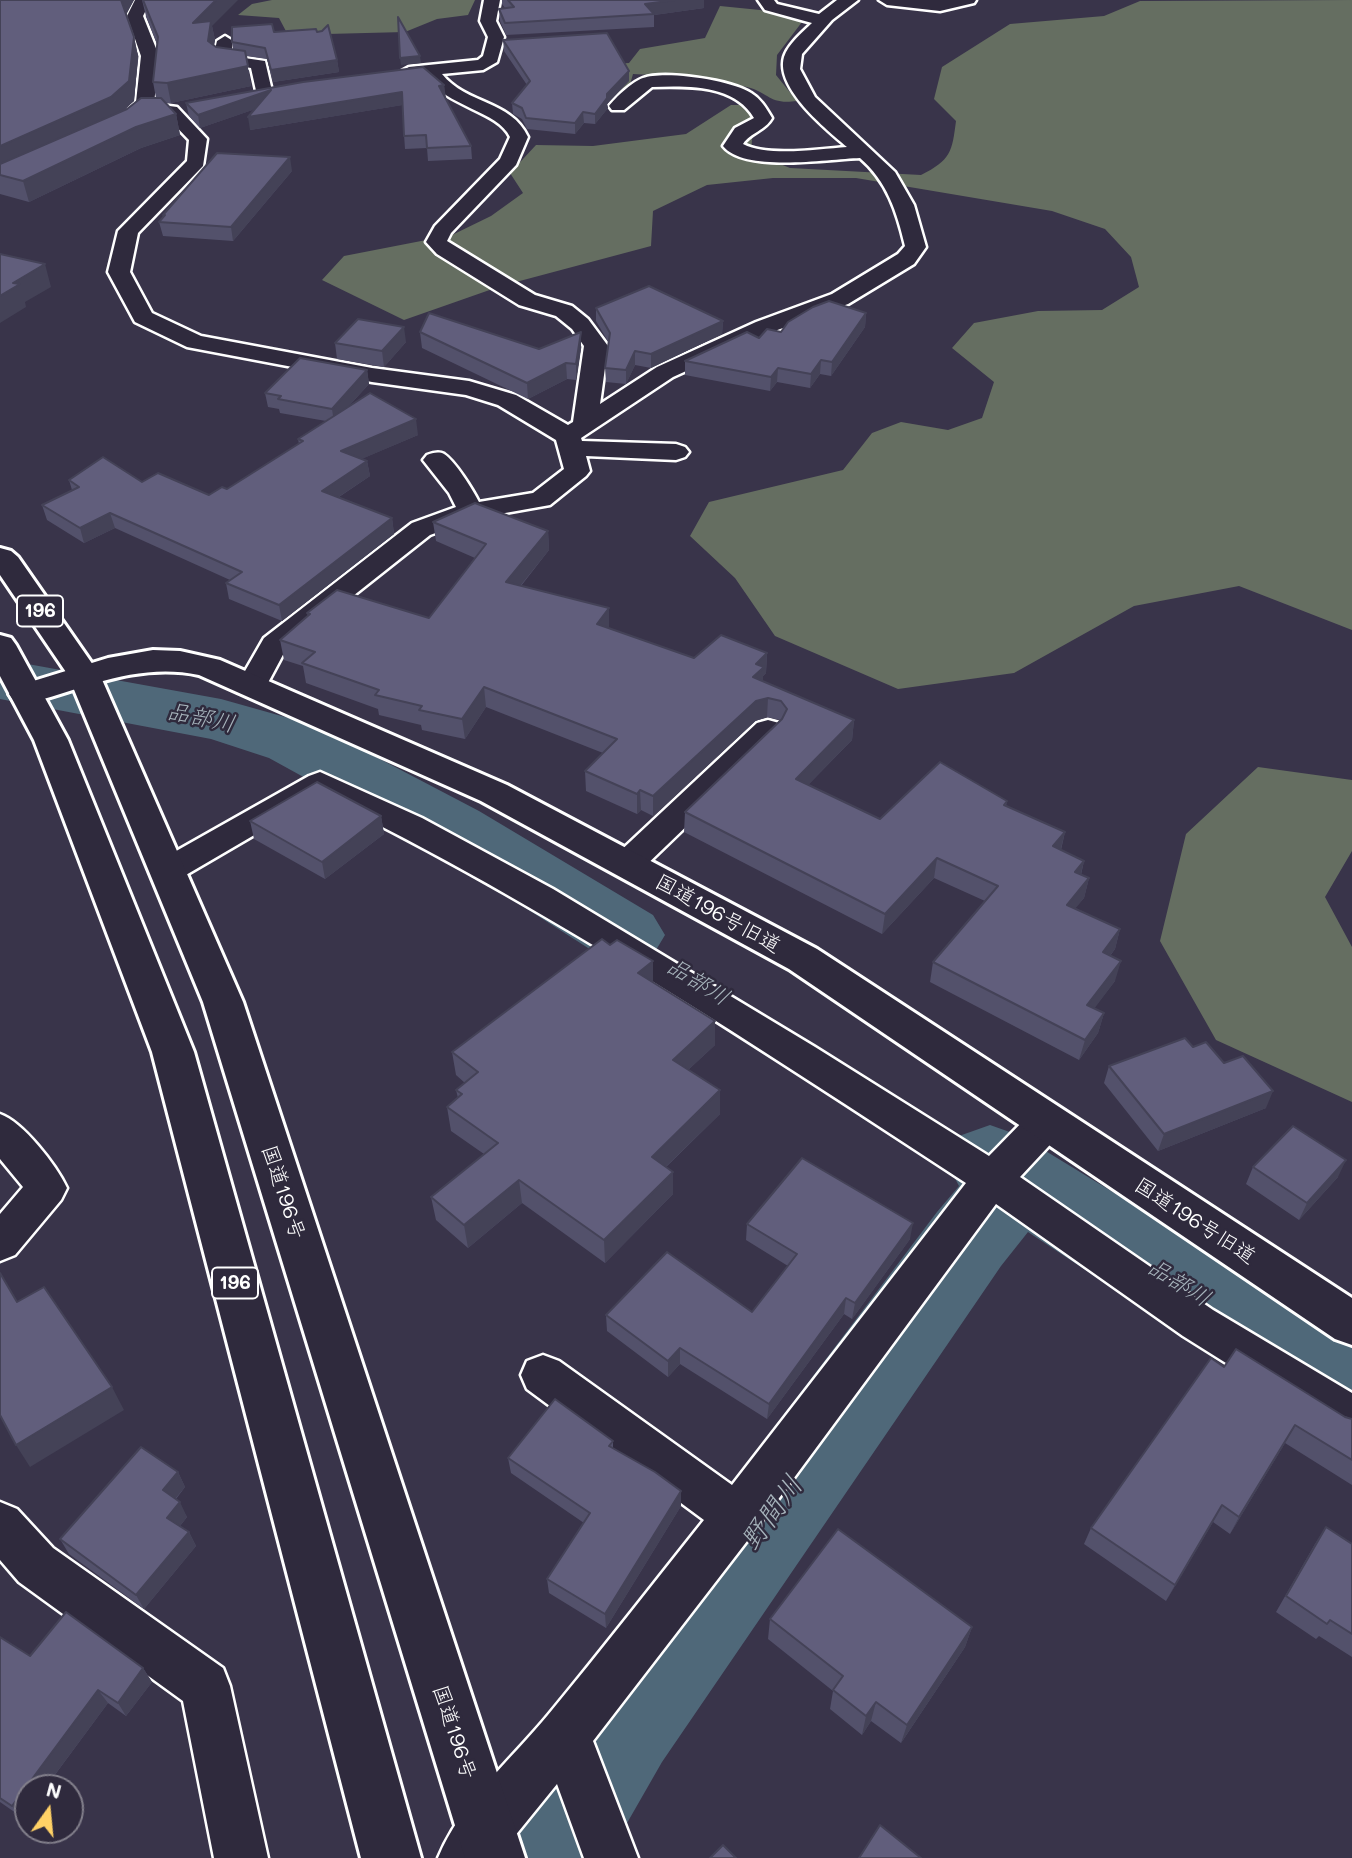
<!DOCTYPE html>
<html>
<head>
<meta charset="utf-8">
<style>
	body { margin:0 }
	#map { position:relative; width:1352px; height:1858px; overflow:hidden; background:#39344a; font-family:Mali,sans-serif }
	canvas { display:block }
	.north { position:absolute; left:14px; top:1774px; width:70px; height:70px; box-sizing:border-box; background:#2f2a3d; border:2px solid #827f8b; border-radius:50%; rotate:15deg; font-size:19px; font-weight:700; line-height:28px; text-align:center; color:#fff }
	.north::after { content:''; display:block; margin:auto; width:24px; height:32px; background:#ffd166; clip-path:polygon(50% 0,100% 100%,50% 72%,0 100%) }
</style>
</head>
<body>
<div id="map">
<canvas width="1352" height="1858"></canvas>
<div class="north">N</div>
</div>
<script>
const g = document.querySelector('canvas').getContext('2d');
g.lineJoin = 'round';
function fillPath(path, color) { g.fillStyle = color; g.fill(path, 'evenodd'); }
function trace(path, color, width, dash) { g.strokeStyle = color; g.lineWidth = width; g.lineCap = dash ? 'butt' : 'round'; g.setLineDash(dash || []); g.stroke(path); }
function drawText(font, color, halo, rows, align = 'center') {
  g.font = font + ' Mali,"Klee One",sans-serif'; g.lineWidth = 5; g.setLineDash([]); g.textBaseline = 'middle'; g.strokeStyle = halo; g.fillStyle = color; for (const [text, x, y, turn = 0] of rows) {
    g.save(); g.translate(x, y); g.rotate((+turn || 0) * Math.PI / 180); g.textAlign = isNaN(turn) ? turn : align; if (halo) g.strokeText(text, 0, 0); g.fillText(text, 0, 0); g.restore();
  }
}
const green = new Path2D(`
	M272 0H475L468 15 437 19 405 32 288 35 279 18 238 15 252 4Z
	M1352 0V630L1239 586 1134 606 1014 673 898 689 775 636 735 578 690 536 709 502 843 470 872 433 901 422 948 430 982 418 994 382 952 348 974 323 1038 311 1102 310 1139 287 1131 257 1105 229 1052 211 856 178H773L707 185 653 211 651 246 501 286 404 320 322 280 344 256 452 235 491 216 523 193 510 173 536 145 593 146 686 134 731 105H755L751 152 790 168 921 175C951 160 952 152 956 121L934 99 942 67 1010 24 1104 16 1140 1Z
	M720 6 760 10 802 22 777 55 776 75 797 101C769 105 770 93 747 87 709 78 671 76 633 74L627 95 607 93 557 68 629 63 640 49 705 38Z
	M1258 767 1352 780V851L1325 897 1352 947V1102L1216 1040 1160 941 1186 834Z`);
const river = new Path2D(`
	M0 659 221 699 317 726 479 811 653 915 665 935 653 955 626 963 599 955 427 845 269 758 211 739 0 699Z
	M990 1125 1021 1136 1352 1338V1436L1317 1423 1028 1232 1001 1266 662 1762 607 1858H482L499 1816 582 1682 937 1212 959 1186 946 1161 959 1136Z`);
const minor = new Path2D(`
	M135 0H151L143 16 159 56 154 104 177 107 207 139 203 166 138 233 130 272 152 313 201 336 372 368 469 381 516 395 568 425 573 422 584 346 572 329 556 316 519 305 437 254 426 242 435 226 500 159 510 137C498 111 447 107 425 76L409 77 400 72 409 67 478 60 483 56 488 37 480 21 484 0H500L496 21 504 37 497 62 483 70 442 74C467 105 511 100 528 137L516 165 451 233 447 241 535 295 572 306 588 319 608 346 600 404 657 367 756 322 832 294 898 254 905 246C897 212 887 181 860 158 828 159 744 173 723 146L735 128 754 118C734 84 687 86 652 87L624 110H612L609 106C616 97 632 82 643 78 664 70 732 80 751 93 761 99 766 108 772 118 765 131 751 132 743 144 768 157 819 149 847 147 826 129 775 88 784 57 788 44 803 32 812 23L765 10 758 0H774L777 4 819 14 837 0H858L832 20 802 54 800 69 815 97 895 172 914 205 926 247 914 264 848 304 772 332 673 377 581 438 582 441 676 444 685 447 689 452 685 457 676 460 586 456 590 471 586 476 550 505 477 518 430 535 286 649 263 692 252 694 241 692 237 685 264 638 412 523 456 507 449 493 423 460 427 455C432 453 439 451 444 454 455 461 473 490 479 502L533 493 564 469 556 440 498 405 466 395 372 382 187 347 135 322 108 272 118 231 187 161 189 140 166 116 144 115 131 127 124 129 115 123 136 102 141 56 127 16Z
	M879 0H976L974 3 940 11 887 5Z
	M225 36 233 41 231 56 265 61 272 91 269 95H257L251 68 216 62 213 58 217 41Z
	M768 720 779 723 783 730 779 737 639 872 627 876 615 872 610 864 615 856 757 723Z
	M320 772 422 818 553 889 815 1047 989 1156 1032 1112 1046 1107 1060 1112 1065 1123 1060 1134 1020 1177 1213 1310 1352 1393V1438L1336 1432 1183 1336 996 1204 754 1532 593 1741 638 1858H584L557 1784 497 1858H438C461 1802 510 1761 548 1715 601 1651 652 1585 704 1520L527 1389 521 1375 527 1361 543 1355 559 1361 732 1485 966 1183C756 1046 547 906 321 796L179 879 167 883 155 879 150 871 155 863 309 776Z
	M0 1114C23 1122 56 1165 67 1188L61 1200 15 1255 0 1261V1214L23 1187 0 1159Z
	M0 1502 17 1509 53 1548 223 1668 230 1686 268 1858H214L183 1701 19 1582 0 1560Z`);
const tertiary = new Path2D(`
	M153 650 180 651 220 660 507 785 817 949 1352 1298V1345L1335 1339 789 969 481 801 199 675C137 662 84 689 26 704L14 701 9 694 14 687 108 658Z`);
const trunk = new Path2D(`
	M0 548 11 551 18 557 100 675 243 1002 525 1858H465L203 1002 68 675 0 575Z
	M0 635 11 638 16 645 68 740 194 1052 421 1858H361L152 1052 34 740 0 676Z`);
const wall = new Path2D(`
	M0 0H134L126 14 134 37 138 56 134 101 121 112 156 98 153 82 157 44 146 16 142 0 212 26 215 40 214 46 216 47 233 49 232 42 274 32H317L337 60 339 72 273 82 267 59 246 56 251 86 171 103H165L176 114 180 135 141 148 29 202 0 194Z
	M502 0H704V8L654 15V27L506 35 500 21 499 9 505 8 502 4Z
	M503 40 629 71V81L607 104 608 108 595 124 584 123 575 134 527 129 522 119 513 114 512 103 527 85 504 51Z
	M444 85 445 98 471 146 472 159 428 161 427 148 405 149 402 105 250 130 255 109 200 128 189 116 186 103Z
	M292 171 233 241 163 236 159 222 163 217V215Z
	M596 308 723 321 722 334 651 368 635 365 626 384 606 382 605 368 609 343 596 321Z
	M866 313 865 327 831 376 820 374 810 388 777 382 770 391 685 375V361L781 332Z
	M420 332 539 349 581 332V347L576 380 567 379 528 399 422 348Z
	M406 342 384 367 337 359 335 343Z
	M367 370 369 384 347 408 418 435 361 459 367 461 370 476 339 497 392 518 394 534 282 621 229 599 226 583 230 580 115 528 84 543 47 520 42 505 72 490 69 480 142 482 209 495 227 489 299 444 298 439 326 421 280 413 279 409 268 407 265 393Z
	M433 522 548 531 549 550 521 586 609 608V628L694 658 767 653 766 673 763 676V682L854 720 852 740 808 785 880 819 1007 801 1006 806 1065 832 1061 850 1084 861 1081 875 1089 878 1084 898 1075 908 1120 929 1115 949 1110 956 1115 981 1094 1008 1104 1013 1098 1033 1079 1060 930 982 933 962 985 901 934 878 882 934 684 832 685 812 780 720 767 717 755 721 653 816 641 810 637 814 586 791 585 771 603 753 486 707 465 739 422 730 421 725 379 715 378 709 306 683 303 666 284 660 280 640 308 616 307 613 429 618 475 558 436 541Z
	M381 816 384 834 325 879 254 839 250 821Z
	M653 983 715 1045 688 1070 720 1090V1114L666 1167 673 1172V1194L605 1263 522 1203 468 1248 436 1220 431 1197 484 1154 451 1131 447 1107 458 1098 456 1090 465 1083 456 1075 452 1052Z
	M1193 1047 1224 1063 1266 1108 1158 1151 1104 1083 1109 1066Z
	M1253 1167 1338 1177 1299 1220 1246 1184Z
	M747 1224 910 1239 852 1319 844 1314 767 1419 680 1364 668 1377 607 1331 606 1315 752 1312 788 1266 746 1240Z
	M1224 1367 1352 1419V1485L1285 1443 1230 1534 1213 1522 1166 1601 1084 1544 1091 1528Z
	M613 1441V1448L681 1506 606 1628 549 1593 547 1579 584 1523 511 1473 508 1458Z
	M178 1472 185 1487 176 1499 187 1517 180 1526 189 1532 196 1546 144 1609 69 1554 60 1539Z
	M1326 1527 1352 1544V1657L1319 1636 1316 1639 1276 1612 1315 1544Z
	M770 1619 972 1627 965 1647 901 1743 871 1721 862 1735 830 1709 833 1691 768 1639Z
	M0 1637 30 1656 143 1668 152 1682 126 1716 108 1703 23 1818 0 1802Z`);
const shadedWall = new Path2D(`
	M121 0H134L125 17Z
	M216 0H238L212 26 215 40 211 60 193 23Z
	M675 0H704V8L654 15 645 4Z
	M134 37 138 56 134 101 116 117 0 169V146Z
	M245 51 251 86 171 103 167 83Z
	M420 56 421 63 401 65 400 58Z
	M337 60 339 72 273 82 271 70Z
	M629 71V81L607 104 608 108 595 124V114L607 94Z
	M444 85 446 98 440 99 439 86Z
	M271 90 273 103 200 128 198 115Z
	M402 92 403 105 250 130 248 117Z
	M583 112 584 123 575 134V123Z
	M176 114 180 135 141 148 29 202 23 181 136 127Z
	M290 157 292 171 233 241 231 227Z
	M45 264 51 287 25 302 26 307 0 323V296L13 283Z
	M866 313 865 327 831 376 832 362Z
	M723 321 722 334 651 368V354Z
	M404 327 406 342 384 367 382 351Z
	M581 332V347L576 380V364Z
	M635 351V365L626 384V370Z
	M821 360 820 374 810 388 811 374Z
	M566 363 567 379 528 399 527 383Z
	M778 368 777 382 770 391 771 377Z
	M367 370 369 384 334 422 332 409Z
	M416 419 418 435 343 467 341 451Z
	M367 461 370 476 325 506 322 491Z
	M110 513 115 528 84 543 80 528Z
	M392 518 394 534 282 621 279 605Z
	M548 531 549 550 508 601 506 582Z
	M609 608V627L598 644 597 624Z
	M767 653 766 673 763 676V687L753 677 756 664Z
	M484 687 486 707 465 739 462 719Z
	M768 698 767 717 755 721 653 816V796L756 701Z
	M854 720 852 740 794 799 796 779Z
	M640 790 641 810 637 814V794Z
	M381 816 384 834 325 879 322 862Z
	M1065 832 1060 852 1053 846Z
	M937 858 934 878 882 934 885 914Z
	M1084 861 1079 881 1075 872Z
	M1089 878 1084 898 1062 925 1067 905Z
	M1120 929 1115 949 1097 972 1103 952Z
	M653 961V985L638 973Z
	M1121 961 1115 981 1082 1025 1087 1005Z
	M1104 1013 1098 1033 1079 1060 1085 1040Z
	M715 1021V1045L673 1084V1060Z
	M720 1090V1114L652 1180V1157Z
	M1273 1091 1266 1108 1158 1151 1164 1134Z
	M1346 1160 1338 1177 1299 1220 1307 1203Z
	M673 1172V1194L605 1263 604 1240Z
	M519 1180 522 1203 468 1248 464 1225Z
	M913 1223 910 1239 852 1319 855 1303Z
	M846 1298 844 1314 767 1419 769 1404Z
	M680 1348V1364L668 1377V1361Z
	M112 1387 124 1410 30 1467 16 1445Z
	M1295 1425 1285 1443 1230 1534 1239 1517Z
	M178 1472 185 1487 170 1505 163 1490Z
	M681 1491V1506L606 1628 605 1614Z
	M180 1502 187 1517 175 1532 167 1518Z
	M1222 1505 1213 1522 1166 1601 1175 1585Z
	M189 1532 196 1546 144 1609 136 1595Z
	M972 1627 965 1647 901 1743 907 1725Z
	M143 1668 152 1682 126 1716 118 1703Z
	M98 1690 108 1703 45 1788H28V1811L23 1818 12 1806Z
	M876 1702 871 1721 862 1735 866 1716Z`);
const building = new Path2D(`
	M0 0H121L134 37 129 81 111 97 0 146Z
	M143 0H216L193 23 211 21 208 41 216 47 245 51 248 66 167 83 153 82 158 37Z
	M508 0H675L645 4 654 14 505 23 499 9 514 7Z
	M398 17 420 56 400 58Z
	M272 24 274 32 316 29 317 32 322 31 328 25 337 60 271 70 265 48 232 42V27Z
	M607 33 629 71 607 94V98L595 114 583 112 575 123 526 118 522 108 512 103 530 81 503 40Z
	M423 67 444 85 439 86 471 146 427 148 426 135 404 136 402 92 248 117 271 90 198 115 186 103 303 82Z
	M141 98H161L176 114 136 127 23 181 0 175V164L127 109Z
	M217 153 290 157 231 227 159 222 165 215H163Z
	M0 254 45 264 13 283 20 284 0 296Z
	M649 286 723 321 651 354 635 351 626 370 605 368 610 333 596 308Z
	M829 301 866 313 832 362 821 360 811 374 778 368 771 377 685 361 747 332 759 338 767 329 781 332 788 322 813 307Z
	M429 313 539 349 581 332 576 364 566 363 527 383 420 332Z
	M358 319 404 327 382 351 335 343Z
	M300 358 367 370 332 409 278 399 281 396 265 393Z
	M370 393 416 419 341 451 367 461 322 491 392 518 279 605 226 583 242 572 110 513 80 528 42 505 79 487 69 480 103 457 142 482 158 473 209 495 222 487 227 489 303 441 298 439Z
	M475 503 548 531 506 582 609 608 597 624 694 658 721 635 767 653 756 664 764 667 753 677 854 720 796 779 880 819 940 762 1007 801 1004 805 1065 832 1053 846 1084 861 1075 872 1089 878 1067 905 1120 929 1103 952 1121 961 1087 1005 1104 1013 1085 1040 933 962 998 886 937 858 885 914 685 812 782 719 787 709 781 701 768 698 756 701 653 796 640 790 637 794 585 771 617 739 484 687 462 719 419 710 422 706 375 695 379 690 302 663 315 652 280 640 310 614 307 613 337 590 429 618 486 544 433 522Z
	M317 782 381 816 322 862 250 821Z
	M602 939 610 945 617 940 653 961 638 973 715 1021 673 1060 720 1090 652 1157 673 1172 604 1240 519 1180 464 1225 431 1197 498 1143 447 1107 462 1094 456 1090 478 1072 452 1052Z
	M1185 1038 1193 1047 1206 1042 1224 1063 1243 1056 1273 1091 1164 1134 1109 1066Z
	M1293 1126 1346 1160 1307 1203 1253 1167Z
	M802 1158 913 1223 855 1303 846 1298 769 1404 680 1348 668 1361 606 1315 667 1252 752 1312 797 1254 747 1224Z
	M0 1273 17 1302 44 1287 112 1387 16 1445 0 1415Z
	M1236 1349 1345 1417 1352 1419V1460L1295 1425 1239 1517 1222 1505 1175 1585 1091 1528 1211 1358 1224 1367Z
	M555 1399 613 1441 609 1446 655 1472 681 1491 605 1614 547 1579 590 1513 508 1458Z
	M141 1447 178 1472 163 1490 180 1502 167 1518 189 1532 136 1595 60 1539Z
	M1326 1527 1352 1544V1634L1330 1620 1327 1624 1286 1596Z
	M838 1529 972 1627 907 1725 876 1702 866 1716 833 1690 843 1676 770 1619Z
	M66 1612 143 1668 118 1703 98 1690 12 1806 0 1798V1637L30 1656Z
	M880 1825 921 1858H859Z
	M723 1845 736 1858H710Z`);
const shields = [
	[40,611,46],
	[235,1283,46]
];
const shieldNames = [
	["196",40,611],
	["196",235,1283]
];
const streetNames = [
	["国道196号旧道",718,914,29],
	["国道196号",283,1192,72],
	["国道196号旧道",1195,1221,33],
	["国道196号",454,1732,72]
];
const waterNames = [
	["品部川",201,718,12],
	["品部川",698,982,32],
	["品部川",1179,1283,32]
];
const nearWaternames = [
	["野間川",772,1513,-54]
];
fillPath(green, '#656e61');
fillPath(river, '#4f6879');
trace(minor, '#fff', 5);
trace(tertiary, '#fff', 6);
trace(trunk, '#fff', 6);
fillPath(minor, '#2f2a3d');
fillPath(tertiary, '#2f2a3d');
fillPath(trunk, '#2f2a3d');
fillPath(wall, '#53516b');
fillPath(shadedWall, '#444257');
fillPath(building, '#615e7c');
trace(building, '#444257', 2);
for (const [x, y, w] of shields) { const box = new Path2D(); box.roundRect(x - w / 2, y - 15.5, w, 31, 5); g.fillStyle = '#2f2a3d'; g.fill(box); trace(box, '#fff', 2); }
drawText('bold 19px', '#fff', null, shieldNames);
drawText('21px', '#fff', '#2f2a3d', streetNames);
drawText('italic 23px', '#a7b4bc', '#2f2a3d', waterNames);
drawText('italic 28px', '#a7b4bc', '#2f2a3d', nearWaternames);
</script>
</body>
</html>
